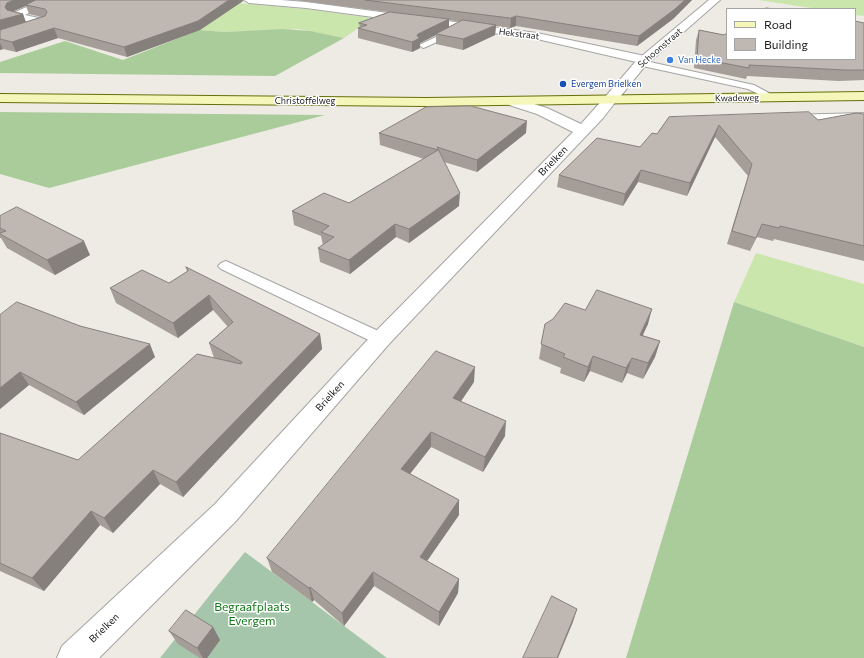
<!DOCTYPE html>
<html>
<head>
<meta charset="utf-8">
<style>
	body { margin:0 }
	#map { position:relative; width:864px; height:658px; overflow:hidden; background:#eeebe4; font-family:Commissioner,sans-serif }
	canvas { display:block }
	.legend { position:absolute; left:726px; top:8px; width:130px; height:52px; box-sizing:border-box; background:#fff; border:1px solid #a5a5a5; margin:0; padding:5px 7px; list-style:none; font-size:12px; color:#1e1e1e }
	.legend li { display:flex; align-items:center; gap:8px; height:20px }
	.legend b { width:20px; border:1px solid #a5a5a5 }
</style>
</head>
<body>
<div id="map">
<canvas width="864" height="658"></canvas>
<ul class="legend">
<li><b style="height:5px;background:#f4f6ba"></b>Road</li>
<li><b style="height:11px;background:#bfb7b1"></b>Building</li>
</ul>
</div>
<script>
const g = document.querySelector('canvas').getContext('2d');
g.lineJoin = 'round';
function fillPath(path, color) { g.fillStyle = color; g.fill(path, 'evenodd'); }
function trace(path, color, width, dash) { g.strokeStyle = color; g.lineWidth = width; g.lineCap = dash ? 'butt' : 'round'; g.setLineDash(dash || []); g.stroke(path); }
function drawText(font, color, halo, rows, align = 'center') {
  g.font = font + ' Commissioner,sans-serif'; g.lineWidth = 3; g.setLineDash([]); g.textBaseline = 'middle'; g.strokeStyle = halo; g.fillStyle = color; for (const [text, x, y, turn = 0] of rows) {
    g.save(); g.translate(x, y); g.rotate((+turn || 0) * Math.PI / 180); g.textAlign = isNaN(turn) ? turn : align; if (halo) g.strokeText(text, 0, 0); g.fillText(text, 0, 0); g.restore();
  }
}
const grass = new Path2D(`
	M758 0H864V16L855 15V9H818Z
	M238 3 305 9 373 18 344 38 298 29 225 32 199 30Z
	M756 253 864 284V347L734 302Z`);
const forest = new Path2D(`
	M283 29 310 31 344 38 275 76 0 73V62L65 41 123 60 199 30 225 32Z
	M0 112 325 115 49 188 0 174Z
	M734 302 864 347V658H626Z`);
const cemetery = new Path2D(`
	M245 552 387 658H160L217 586Z`);
const service = new Path2D(`
	M453 29H459L460 31 426 47 423 48 419 45Z
	M641 60 754 85 778 98 773 101 748 89 638 65 636 63 638 61Z
	M226 261 387 335 390 339 387 343 381 345 375 343 221 269 218 266 221 263Z`);
const minor = new Path2D(`
	M42 0H55L25 15 48 20 49 22 48 24 0 40V33L32 23 11 18 10 16 11 14Z
	M244 0H281L306 2 537 33 645 56 649 58 651 60 649 62 645 64 537 39 306 8 249 3Z
	M610 96 615 97 617 100 603 118 389 344 235 522 99 658H57L62 646 215 504 373 334 573 132 537 114 506 104 504 101 506 98 511 97 547 108 581 124 605 97Z
	M864 113V121L787 123 782 122 780 119 782 116 787 115Z`);
const tertiary = new Path2D(`
	M709 0H720L645 66 615 103H605L603 100 605 97 637 60Z`);
const secondary = new Path2D(`
	M864 92V100L426 106 0 102V94L426 98Z`);
const wall = new Path2D(`
	M0 0H243V1L200 30 127 57 58 38 16 52 3 49 0 50ZM26 6 29 14 41 17 26 22 23 14 13 11Z
	M294 0H692L673 19 637 46 516 26 510 28 496 26 495 35 463 50 436 44V35L420 43V48L412 52 358 38V28H360L359 23 388 12ZM449 20 461 22 449 27Z
	M864 23V80L839 81 747 76 746 79 694 68 696 40 699 30 724 35 727 59Z
	M864 114V261L774 239 773 241 757 237 750 251 727 244 748 176 715 137 687 196 638 182 623 206 557 187 559 175 640 147 657 134 669 117 818 120Z
	M379 133H526L477 172 444 162 459 206 409 243 396 237 350 274 320 262 318 248 323 245 321 236 294 225 292 211 349 203 424 159 380 145Z
	M0 216 90 255 55 275 7 248 1 238H0Z
	M186 267 320 334 322 349 183 497 160 484 113 533 100 525 44 591 0 571V433L78 460 214 358 209 343 228 327 213 310 178 338 116 303 110 288 169 283 187 272Z
	M585 310 648 324 642 335 660 341 655 357 643 379 627 373 622 383 590 371 584 382 560 373 561 368 539 359 545 324Z
	M0 315 155 357 84 415 29 385 0 409Z
	M474 382 461 401 505 436 483 472 431 447 410 474 459 500V515L427 561 459 579 458 593 439 626 374 586 344 626 314 600 312 602 272 572 267 558Z
	M213 627 220 640 207 658H200L178 644 169 631Z`);
const shadedWall = new Path2D(`
	M14 0H38L10 13 9 17 5 7 7 3Z
	M229 0H243V1L200 30 127 57 124 47Z
	M685 0H692L673 19 637 46 639 36Z
	M23 14 26 23 0 31V20Z
	M516 16V26L510 28 511 18Z
	M449 19V29L436 34V35L420 43V48L412 52V42L418 34Z
	M496 25 495 35 463 50V39Z
	M54 28 58 38 16 52 12 42Z
	M0 43 3 49 0 50Z
	M527 121 526 133 477 172V160Z
	M719 125 715 137 687 196 690 183Z
	M641 170 638 182 623 206 625 194Z
	M460 193 459 206 409 243V229Z
	M395 224 396 237 350 274 349 260Z
	M84 241 90 255 55 275 47 260Z
	M209 295 213 310 178 338 173 323Z
	M652 309 648 324 636 350 640 335Z
	M320 334 322 349 183 497 176 482Z
	M660 341 655 357 643 379 648 363Z
	M150 344 155 357 84 415 76 402Z
	M593 356 590 371 584 382 588 367Z
	M632 358 627 373 622 383 626 368Z
	M475 367 474 382 453 413V398Z
	M20 372 29 385 0 409V388Z
	M506 421 505 436 483 472 485 457Z
	M431 432V447L402 484 401 469Z
	M153 470 160 484 113 533 104 518Z
	M459 500V515L420 571V557Z
	M91 511 100 525 44 591 32 578Z
	M373 572 374 586 344 626 342 613Z
	M459 579 458 593 439 626V612Z
	M310 587 314 600 312 602 309 588Z
	M577 609 573 622 558 658H557Z
	M213 627 220 640 207 658H203L197 648Z`);
const building = new Path2D(`
	M0 0H14L7 3 5 7 7 10 23 14 0 20Z
	M36 0H229L198 21 124 47 54 28 12 42 0 39V30L45 16 47 12 45 9 26 5Z
	M365 0H685L675 9 639 36 516 16 511 18Z
	M766 8 775 9H765Z
	M390 12 449 19 418 34 417 36 420 38 412 42 358 28 367 25 359 23Z
	M463 20 496 25 463 39 436 34Z
	M855 21 864 23V70H844L749 65V68L697 58 699 30 724 35 727 33V59H855Z
	M471 106 527 121 477 160 437 147 460 193 409 229 395 224 349 260 318 248 334 237 321 232 329 226 292 211 324 193 349 203 438 150 379 133 426 107Z
	M809 112 818 120 856 113 864 114V246L780 226 779 228 762 224 756 238 732 231 752 164 719 125 690 183 641 170 625 194 559 175 597 138 640 147 652 133 657 134 669 117Z
	M17 207 84 241 47 260 0 234V233L6 231 0 228V216Z
	M186 267 320 334 176 482 153 470 104 518 91 511 32 578 0 563V433L78 460 197 354 241 364 242 362 209 343 233 322 209 295 173 323 110 288 142 270 169 283 188 271Z
	M597 290 652 309 640 335 660 341 648 363 632 358 626 368 593 356 588 367 563 357 565 354 541 344 545 324 553 319 565 303 585 310Z
	M17 302 80 326 150 344 76 402 20 372 0 388V315Z
	M436 351 475 367 453 398 506 421 485 457 431 432 401 469 459 500 420 557 459 579 439 612 373 572 342 613 310 587 309 588 267 558Z
	M552 596 577 609 557 658H523Z
	M186 610 213 627 197 648 169 631Z`);
const markers = [
	[670,60,4,"#3f7fe0"],
	[563,84,4,"#1a4fb4"]
];
const farStreetnames = [
	["Hekstraat",519,34,7],
	["Schoonstraat",660,48,-41],
	["Kwadeweg",737,98,-1],
	["Christoffelweg",305,101]
];
const farShopnames = [
	["Van Hecke",678,60]
];
const farTransitnames = [
	["Evergem Brielken",571,84]
];
const streetNames = [
	["Brielken",553,161,-46],
	["Brielken",330,396,-48],
	["Brielken",104,628,-44]
];
const nearParknames = [
	["Begraafplaats",252,607],
	["Evergem",252,621]
];
fillPath(grass, '#cae6ac');
fillPath(forest, '#aacc9b');
fillPath(cemetery, '#a6c6ab');
trace(service, '#a5a5a5', 2);
trace(minor, '#a5a5a5', 2);
trace(tertiary, '#a5a5a5', 2);
trace(secondary, '#66700a', 2);
fillPath(service, '#fff');
fillPath(minor, '#fff');
fillPath(tertiary, '#fff');
fillPath(secondary, '#f4f6ba');
fillPath(wall, '#a49d98');
fillPath(shadedWall, '#86807c');
fillPath(building, '#bfb7b1');
trace(building, '#86807c', 1);
for (const [x, y, r, color] of markers) { const dot = new Path2D(); dot.arc(x, y, r, 0, 2 * Math.PI); g.fillStyle = color; g.fill(dot); trace(dot, '#fff', 1.5); }
drawText('9px', '#1e1e1e', '#fff', farStreetnames);
drawText('9px', '#366cbe', '#fff', farShopnames, 'left');
drawText('9px', '#164399', '#fff', farTransitnames, 'left');
drawText('10px', '#1e1e1e', '#fff', streetNames);
drawText('12px', '#107717', '#fff', nearParknames);
</script>
</body>
</html>
